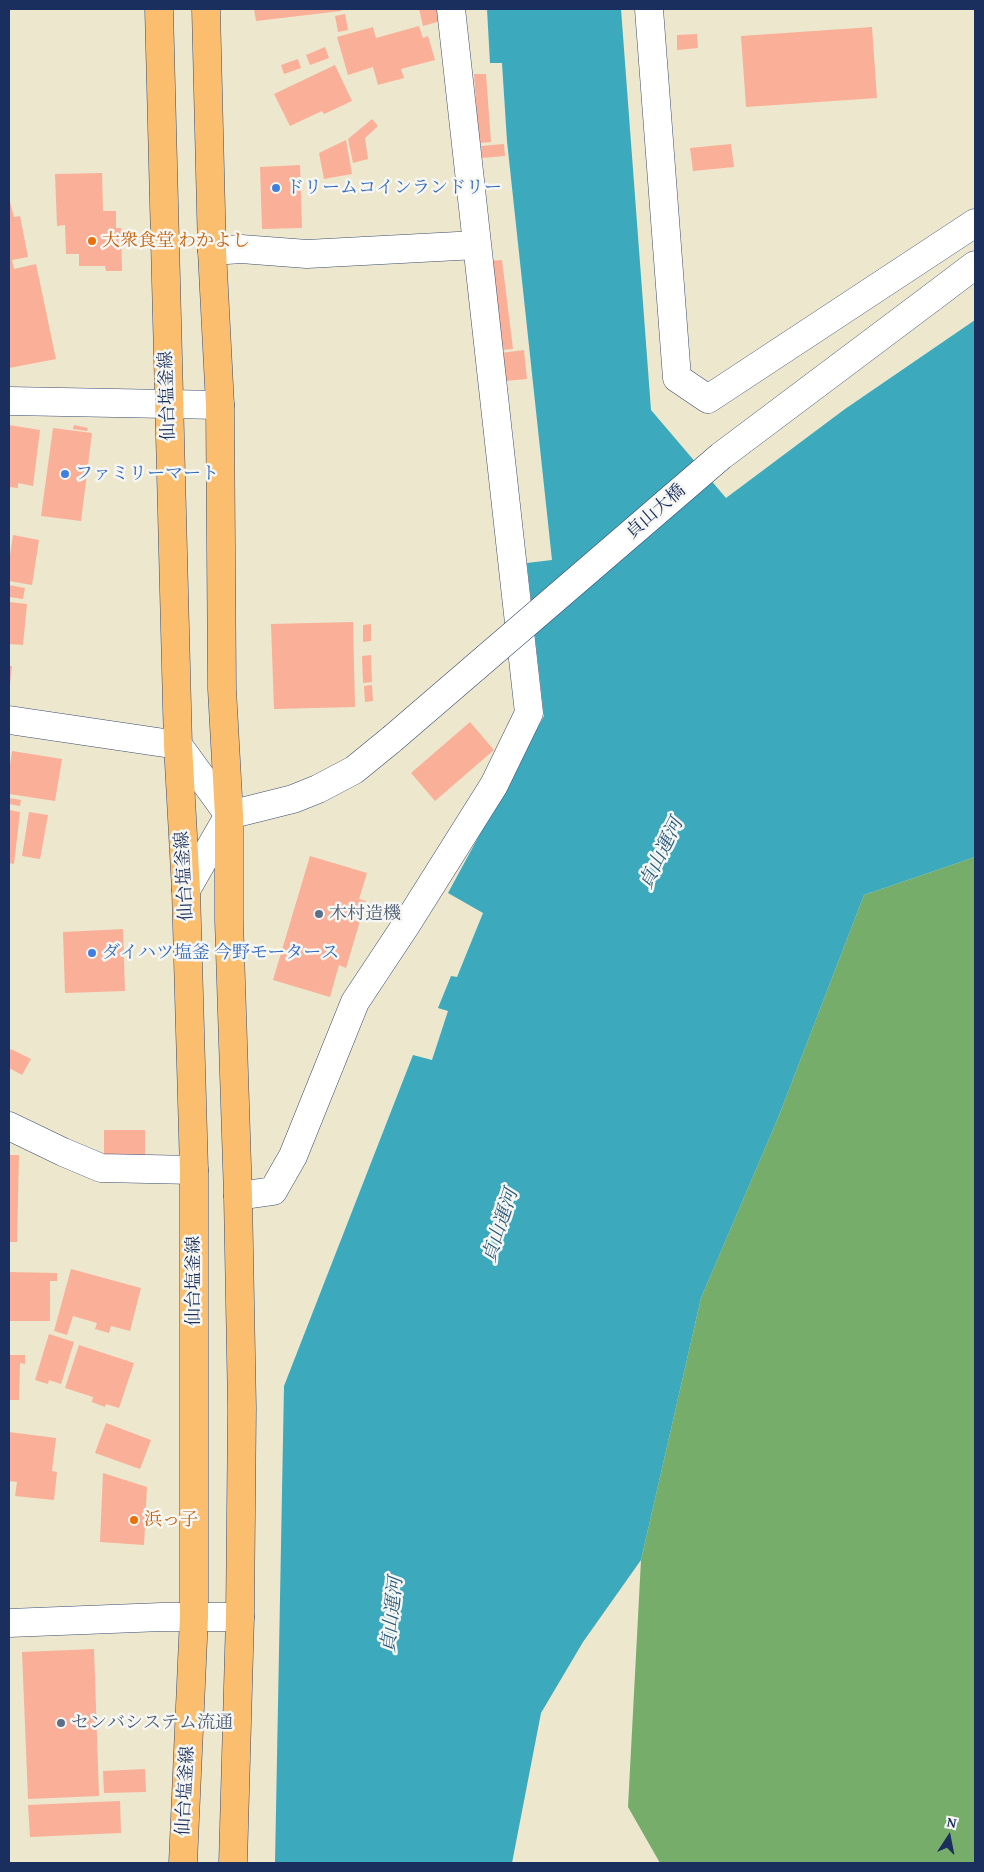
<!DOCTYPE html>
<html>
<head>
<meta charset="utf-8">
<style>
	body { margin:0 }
	#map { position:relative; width:984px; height:1872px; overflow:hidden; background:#ede7ce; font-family:"Gentium Book Plus",serif }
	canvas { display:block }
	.frame { position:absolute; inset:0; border:10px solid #1b2f5e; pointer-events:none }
	.north { position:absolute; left:924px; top:1812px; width:50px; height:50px; -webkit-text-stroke:4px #f6f6f2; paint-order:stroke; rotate:11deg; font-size:14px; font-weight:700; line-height:20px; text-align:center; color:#1b2f5e }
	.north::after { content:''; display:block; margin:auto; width:18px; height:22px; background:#1b2f5e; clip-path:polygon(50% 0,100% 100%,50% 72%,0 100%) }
</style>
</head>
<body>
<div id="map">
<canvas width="984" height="1872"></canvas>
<div class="frame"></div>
<div class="north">N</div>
</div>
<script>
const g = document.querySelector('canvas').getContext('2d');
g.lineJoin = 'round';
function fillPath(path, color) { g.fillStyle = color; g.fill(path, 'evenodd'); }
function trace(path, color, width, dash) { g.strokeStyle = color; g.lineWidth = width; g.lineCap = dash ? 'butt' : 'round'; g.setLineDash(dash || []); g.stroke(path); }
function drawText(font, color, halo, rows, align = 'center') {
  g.font = font + ' "Gentium Book Plus","Noto Serif JP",serif'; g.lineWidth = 5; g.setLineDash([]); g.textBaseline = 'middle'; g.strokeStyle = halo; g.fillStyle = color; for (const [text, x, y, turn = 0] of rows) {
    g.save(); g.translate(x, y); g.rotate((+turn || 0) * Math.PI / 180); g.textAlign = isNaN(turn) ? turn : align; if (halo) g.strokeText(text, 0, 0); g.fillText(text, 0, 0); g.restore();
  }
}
const forest = new Path2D(`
	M975 857V1863H660L628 1807 641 1560 701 1298 778 1118 864 895Z`);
const water = new Path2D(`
	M487 9H621L651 410 726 498 845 409 975 320V857L864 895 778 1118 701 1298 641 1560 583 1642 541 1713 512 1863H275L284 1386 413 1055 432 1060 448 1011 438 1008 451 976 457 977 483 913 448 893 544 716 527 563 552 560 507 141 502 63H490Z`);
const building = new Path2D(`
	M254 9H341V11L256 21Z
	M419 9H437L441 21 423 26Z
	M345 14 348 30 338 32 335 16Z
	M419 26 423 38 428 36 435 60 401 69 404 78 378 85 373 67 348 75 337 37 373 27 376 38Z
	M872 27 877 98 746 107 741 36Z
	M697 34 698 48 677 50V35Z
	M325 47 329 58 310 65 306 55Z
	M298 59 301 68 284 74 281 65Z
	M335 65 352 101 324 114 322 111 290 126 274 94Z
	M474 74H486L491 142 479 143Z
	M372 119 378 126 365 138 368 159 353 163 348 139Z
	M346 140 352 174 324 179 319 153Z
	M504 144 505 156 482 158 481 146Z
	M731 144 734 167 693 171 690 148Z
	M300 165 302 228 262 229 260 167Z
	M102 173 103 211H116V228H121L122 271H106L105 266H79V254H66L65 225 57 226 55 174Z
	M9 198 14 217 20 216 28 257 12 260 14 269 36 264 56 359 9 368Z
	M502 260 513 349 501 350 490 261Z
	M524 350 527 379 505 381 501 353Z
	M9 425 40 430 33 486 18 483V488L9 487Z
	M74 425 88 428 87 431 73 429Z
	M53 428 92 433 81 521 41 516Z
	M13 535 39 540 32 585 9 581V562Z
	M9 585 25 588 23 599 9 597Z
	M9 602 27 604 23 645 9 644Z
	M353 622 355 707 274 709 271 624Z
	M371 624V641L363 642V625Z
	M371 655 372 682 363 683 362 656Z
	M9 666H12L10 684H9Z
	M372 685 373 701 365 702 364 686Z
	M470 722 494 750 435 801 411 773Z
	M12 751 62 759 55 801 9 794V772Z
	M9 798 21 800 20 806 9 804Z
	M9 810 20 812 14 864 9 863Z
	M29 812 48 815 40 859 22 856Z
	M310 856 367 873 359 899 366 901 346 968 339 965 330 997 273 980Z
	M123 929 125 991 65 993 63 932Z
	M11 1049 31 1059 22 1075 9 1068V1054Z
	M104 1130H145V1157H104Z
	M9 1155H19L17 1242H9Z
	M71 1269 141 1288 130 1331 111 1326 109 1333 95 1329 97 1323 73 1316 67 1335 54 1331Z
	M9 1272 57 1273V1281H50V1321H9Z
	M49 1334 74 1342 61 1384 49 1380 48 1384 35 1380Z
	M79 1345 134 1363 119 1408 106 1404 105 1407 92 1402 93 1397 65 1388Z
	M9 1355H25V1364L20 1363 19 1400H9Z
	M106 1423 151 1440 140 1469 95 1453Z
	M9 1432 56 1438 52 1471 57 1472 54 1500 15 1496 17 1482 9 1481Z
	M103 1473 147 1487 144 1545 100 1542Z
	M94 1649 99 1796 28 1799 22 1652Z
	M145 1769 146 1792 104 1793 103 1771Z
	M120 1801 121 1833 30 1837 28 1805Z`);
const minor = new Path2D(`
	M649 9 677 378 708 399 975 223
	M212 251 241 249 307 254 477 245
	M930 299 975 265
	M9 401 220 405
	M9 720 178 745 229 815
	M186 890 229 815 293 799 318 789 354 770 392 739
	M9 1126 63 1152 101 1168 194 1170
	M238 1196 273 1191 293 1156 355 1002 406 925 494 785 529 713 451 9
	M9 1623 162 1617H240`);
const major = new Path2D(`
	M159 9 178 745 186 890 194 1170V1617L183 1863
	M206 9 212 251 220 405 222 689 229 815V920L238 1196 242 1408 240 1617 233 1863`);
const minorBridge = new Path2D(`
	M392 739 721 456 930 299`);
const markers = [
	[276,188,5,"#3f7fe0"],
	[92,241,5,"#e8710a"],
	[65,474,5,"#3f7fe0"],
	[319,914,5,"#5c6f8a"],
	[92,953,5,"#3f7fe0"],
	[134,1520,5,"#e8710a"],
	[61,1723,5,"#5c6f8a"]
];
const shopNames = [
	["ドリームコインランドリー",286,188],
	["ファミリーマート",75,474],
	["ダイハツ塩釜 今野モータース",102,953]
];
const foodNames = [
	["大衆食堂 わかよし",102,241],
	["浜っ子",144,1520]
];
const streetNames = [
	["仙台塩釜線",168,396,-92],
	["貞山大橋",656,512,-41],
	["仙台塩釜線",185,876,-93],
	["仙台塩釜線",194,1281,-90],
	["仙台塩釜線",186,1791,-87]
];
const serviceNames = [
	["木村造機",329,914],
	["センバシステム流通",71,1723]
];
const waterNames = [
	["貞山運河",662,854,-64],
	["貞山運河",501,1226,-72],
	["貞山運河",393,1615,-84]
];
fillPath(forest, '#76ad6b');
fillPath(water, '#3ca9bc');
fillPath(building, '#faaf98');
trace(minor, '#3a4b6f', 29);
trace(major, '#3a4b6f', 29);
trace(minor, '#fff', 28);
trace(major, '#fabe6e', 28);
trace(minorBridge, '#3a4b6f', 29, []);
trace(minorBridge, '#fff', 28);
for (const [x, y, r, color] of markers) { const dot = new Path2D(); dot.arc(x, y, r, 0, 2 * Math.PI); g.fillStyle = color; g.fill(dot); trace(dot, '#f6f6f2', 2); }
drawText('18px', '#366cbe', '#f6f6f2', shopNames, 'left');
drawText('18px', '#c56008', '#f6f6f2', foodNames, 'left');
drawText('18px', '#1b2f5e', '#f6f6f2', streetNames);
drawText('18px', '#4e5e75', '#f6f6f2', serviceNames, 'left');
drawText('italic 19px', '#275a7f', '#f6f6f2', waterNames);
</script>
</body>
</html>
